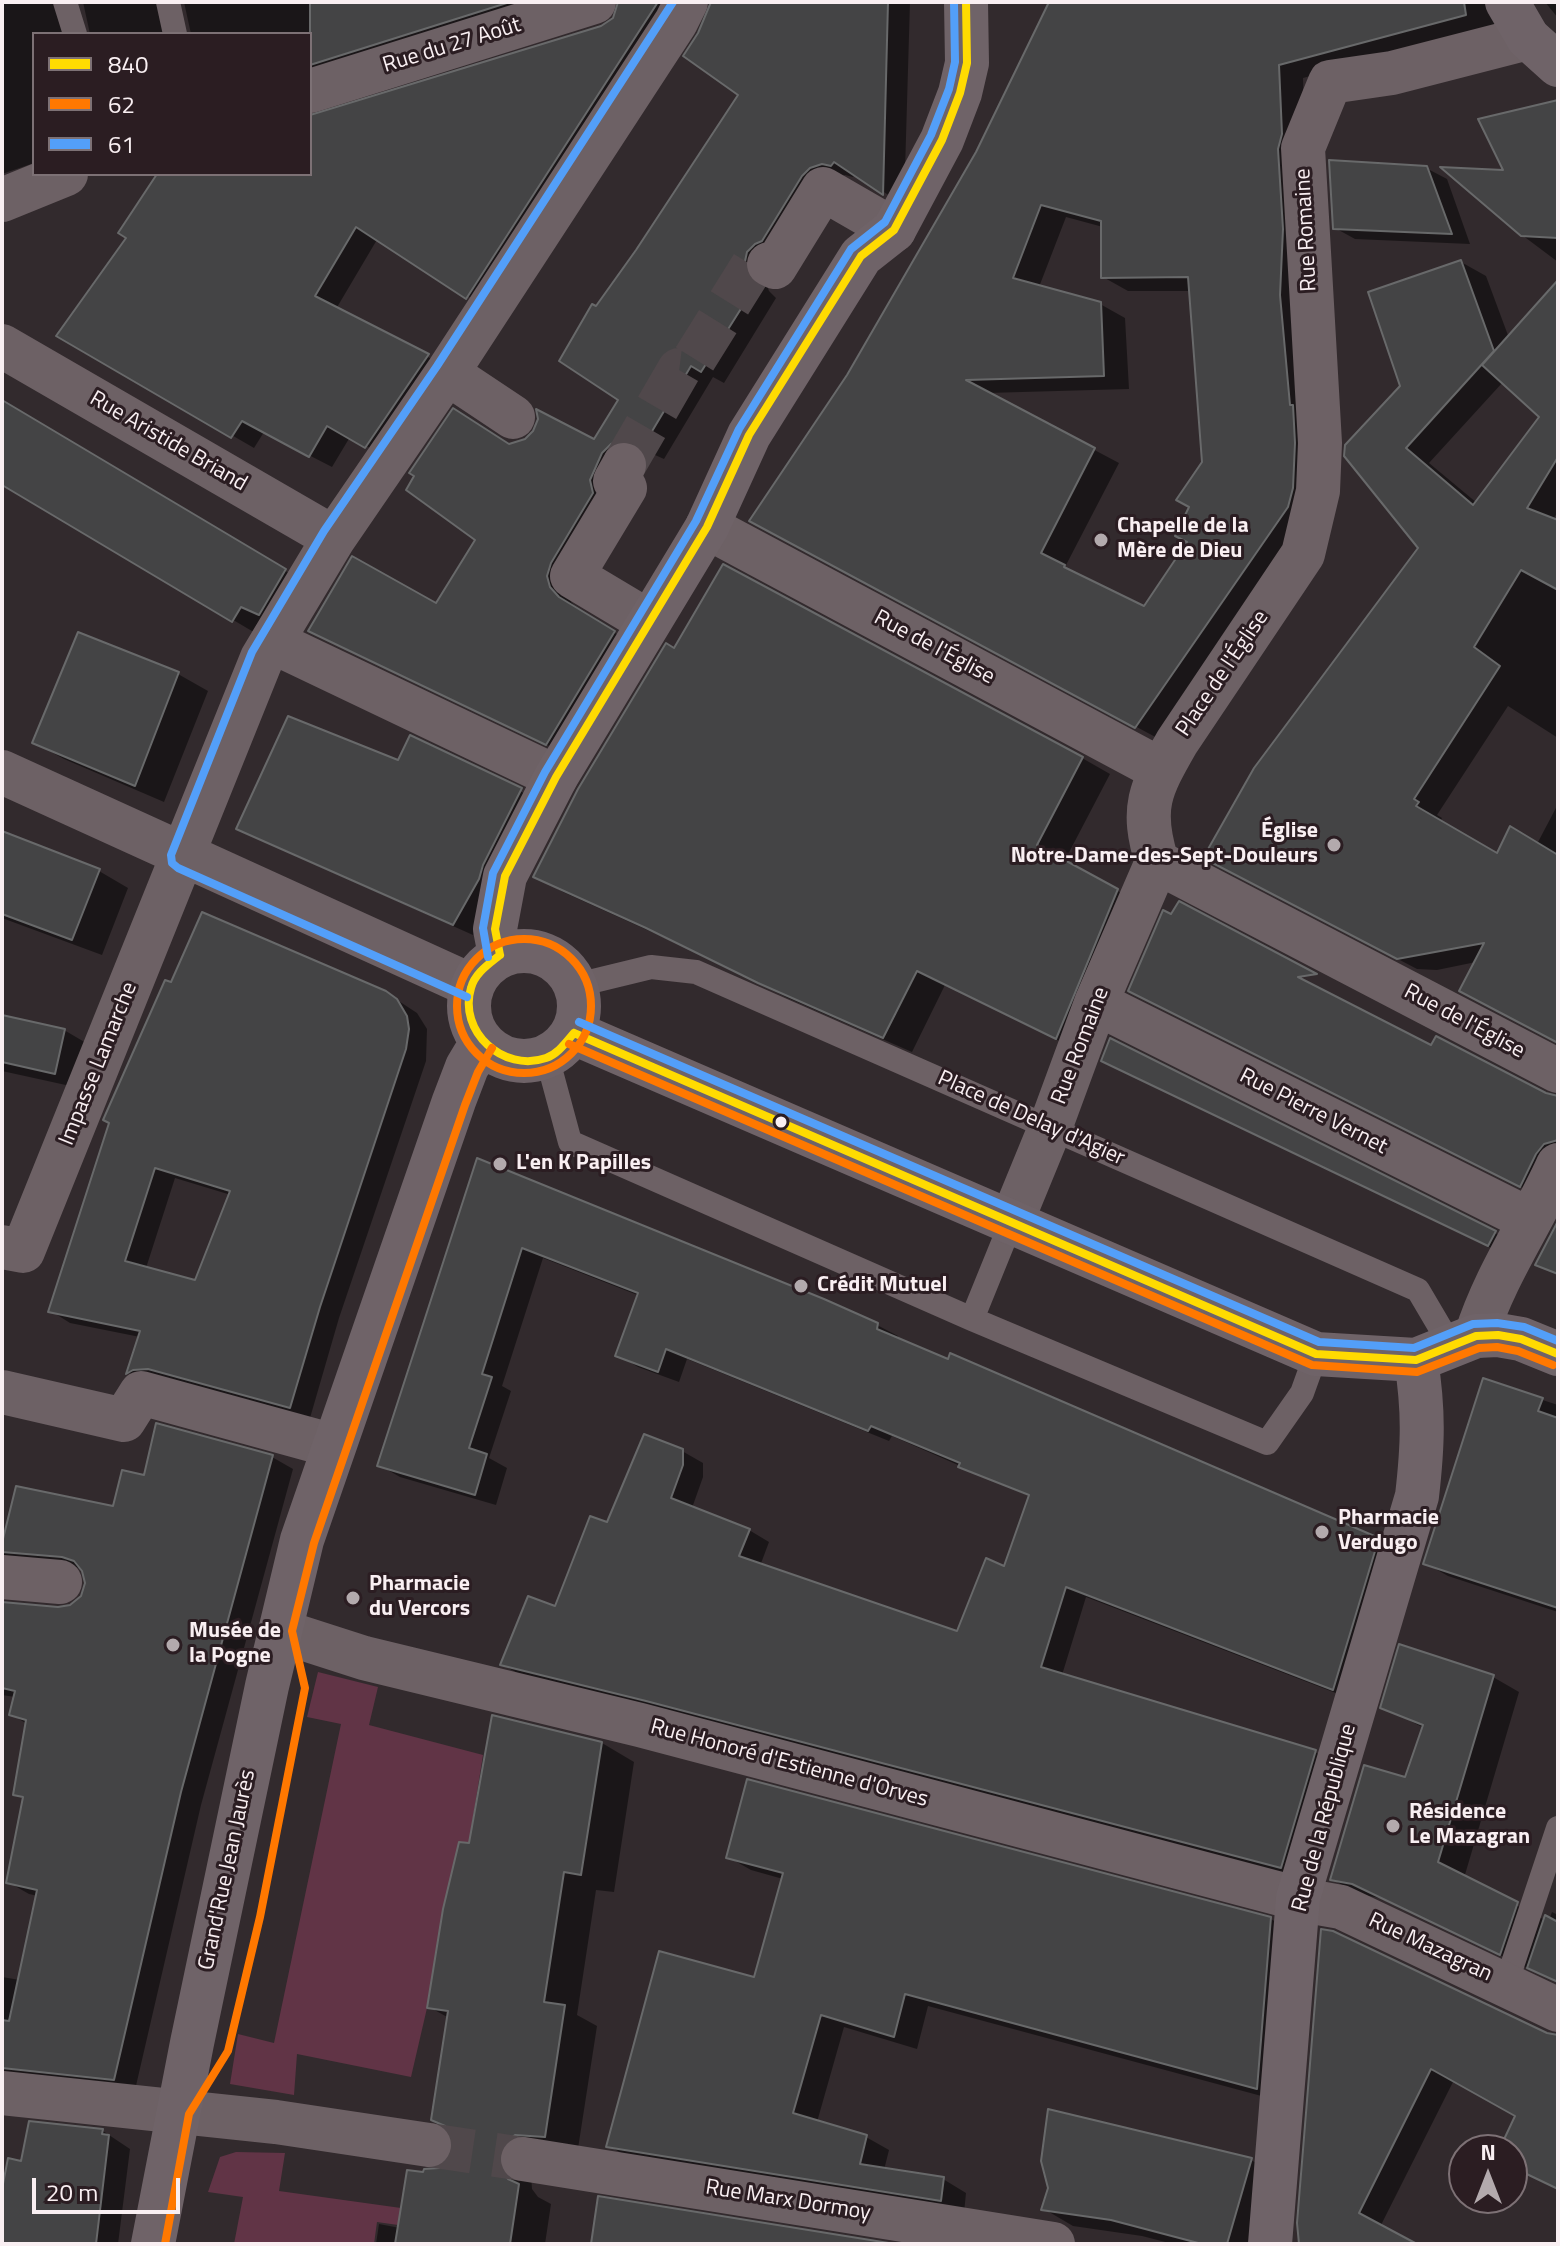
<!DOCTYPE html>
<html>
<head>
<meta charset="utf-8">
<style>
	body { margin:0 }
	#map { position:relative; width:1560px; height:2246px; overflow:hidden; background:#322a2d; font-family:"Titillium Web",sans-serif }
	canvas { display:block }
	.frame { position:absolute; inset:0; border:4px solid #f9eff2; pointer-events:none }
	.legend { position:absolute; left:32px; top:32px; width:280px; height:144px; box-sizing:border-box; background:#2b1d22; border:2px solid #7d7175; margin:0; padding:10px 14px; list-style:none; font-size:24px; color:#f9eff2 }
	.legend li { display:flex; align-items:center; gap:16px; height:40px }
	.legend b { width:40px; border:2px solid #7d7175 }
	.north { position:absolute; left:1448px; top:2134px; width:80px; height:80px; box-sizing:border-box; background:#2b1d22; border:2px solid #7d7175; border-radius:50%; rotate:0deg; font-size:22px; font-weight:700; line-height:32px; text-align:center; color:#f9eff2 }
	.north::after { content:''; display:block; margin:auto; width:28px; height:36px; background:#b3aaad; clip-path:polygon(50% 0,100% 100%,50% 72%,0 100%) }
	.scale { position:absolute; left:32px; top:2178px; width:148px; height:36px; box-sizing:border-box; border:4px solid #f9eff2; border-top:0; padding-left:10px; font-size:24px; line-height:28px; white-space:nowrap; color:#f9eff2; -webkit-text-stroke:6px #2b1d22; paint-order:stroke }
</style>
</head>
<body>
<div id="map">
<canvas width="1560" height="2246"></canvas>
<div class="frame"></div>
<ul class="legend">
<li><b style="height:10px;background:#ffdb01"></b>840</li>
<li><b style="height:10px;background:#ff7800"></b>62</li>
<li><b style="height:10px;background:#539ff9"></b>61</li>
</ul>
<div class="north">N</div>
<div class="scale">20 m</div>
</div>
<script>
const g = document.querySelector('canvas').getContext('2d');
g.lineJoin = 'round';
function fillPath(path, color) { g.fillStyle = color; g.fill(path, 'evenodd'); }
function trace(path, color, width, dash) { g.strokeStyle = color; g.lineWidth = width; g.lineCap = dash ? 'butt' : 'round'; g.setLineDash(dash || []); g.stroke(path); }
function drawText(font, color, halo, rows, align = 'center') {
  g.font = font + ' "Titillium Web",sans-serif'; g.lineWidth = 6; g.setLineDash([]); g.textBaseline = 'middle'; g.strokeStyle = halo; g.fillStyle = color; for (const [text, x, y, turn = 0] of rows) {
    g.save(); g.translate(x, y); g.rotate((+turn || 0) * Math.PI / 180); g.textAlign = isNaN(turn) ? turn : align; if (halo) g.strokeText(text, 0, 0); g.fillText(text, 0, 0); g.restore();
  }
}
const green = new Path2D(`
	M318 1672 378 1687 369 1725 483 1755 469 1843 459 1842 427 2008 411 2077 297 2054 294 2095 230 2084 238 2034 274 2043 341 1724 307 1717Z
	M236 2152 285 2153 279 2191 401 2208 398 2225 377 2222 374 2244H234L243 2197 208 2192 220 2157Z`);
const shadow = new Path2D(`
	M2 2H78L75 4 77 34H34V163L2 174Z
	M83 2H180L178 34H90Z
	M184 2H569L310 92V34H191Z
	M620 2H686L488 309 378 238 336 309 449 368 388 458 350 437 332 467 264 432 254 448 59 335 129 238 159 174H310V117L602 28 614 20Z
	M713 2H910L904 205 856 174 853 177 845 175 832 179 765 280 769 291 776 298 724 383 713 377 664 459 646 451 633 455 568 590 571 602 580 612 635 645 568 755 310 630 437 606 478 540 517 451 595 442 620 399 597 309 741 94 710 14Z
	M1051 2H1511L1508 24 1303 78 1317 502 1161 740 776 534 848 376 977 153ZM1066 217 1103 227V277L1128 291H1191L1204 462 1192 507 1189 542 1144 609 1065 567 1119 463 987 393 1129 389 1125 318 1100 304 1039 287Z
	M1545 2H1558V18Z
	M1558 102V262L1522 235 1506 172Z
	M1426 168 1447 179 1470 244 1355 239 1335 228Z
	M1461 262 1486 276 1509 338 1558 283V432L1503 382 1429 463 1477 503 1558 436V511L1553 520 1558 522V738L1508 706 1437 815 1442 818 1440 822 1498 855 1537 844 1558 804V1042L1476 962 1437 970 1417 969 1230 871 1420 548 1346 456 1402 387Z
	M2 402 314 588 262 637 2 483Z
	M79 634 178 674 208 691 164 802 64 759 35 743Z
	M675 651 1082 758 1110 774 1064 862 1145 906 1084 1053 945 985 912 1052 788 998 676 943 563 892 536 876Z
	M411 738 540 801 498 890 473 935 258 839 239 828 399 762Z
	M2 833 99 871 128 888 102 955 2 918Z
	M1261 960 1432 1048 1547 1095 1558 1098V1172L1545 1199 1155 1005Z
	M385 992 417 1013 427 1029 426 1061 339 1318 310 1418 148 1384 129 1373 140 1337 70 1323 51 1311 111 1123ZM175 1178 231 1195 196 1282 146 1268Z
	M2 1017 64 1030 93 1047 84 1089 2 1071Z
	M1124 1072 1495 1233 1515 1244 1508 1256Z
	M479 1160 877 1325 898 1336 897 1340 1378 1540 1398 1551 1354 1700 1086 1597 1062 1675 1315 1752 1335 1764 1301 1878 523 1676 503 1665 556 1609 608 1524 682 1451 703 1463V1477L692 1508 749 1530 769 1542 760 1566 959 1634 1005 1568 1031 1497 892 1436 889 1441 687 1359 679 1382 638 1367 618 1355 640 1296 543 1258 502 1386 511 1391 489 1458 507 1468 496 1505 400 1477 379 1465Z
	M1484 1381 1558 1405V1612L1448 1576 1425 1563Z
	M272 1457 293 1469 201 1805 135 2090 2 2080V1977L20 1980 38 1896 29 1894 8 1882 25 1799 15 1794 27 1724 11 1714 15 1697 2 1695V1604L58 1609 71 1607 82 1598 87 1585 82 1568 26 1563 2 1576V1532L115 1509 146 1478Z
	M1493 1677 1519 1692 1464 1878 1545 1920H1549L1552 1912 1558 1915V1983L1527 1966V1968L1380 1898 1358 1894 1332 1879 1407 1780 1424 1728 1383 1707Z
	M602 1743 634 1762 614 1892 596 1890 577 2015 597 2026 577 2155 531 2174 532 2189 538 2197 551 2204 545 2244H376L379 2224 400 2228 425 2174 440 2170 451 2161 456 2150 449 2018 429 2007 470 1846Z
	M728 1857 1271 1919 1294 1933 1280 2101 928 2006 917 2049 844 2027 817 2122 866 2137 889 2150 884 2170 943 2179 966 2193 964 2213 632 2159 609 2146 756 1979 783 1879 751 1870Z
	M1322 1931 1547 2034 1558 2037V2189L1512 2166V2150H1501L1517 2116 1454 2080 1380 2227 1413 2244H1301Z
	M103 2131 130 2149 118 2244H2V2196L23 2163Z
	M1251 2160 1280 2177 1256 2244H1173L1142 2236 1073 2226 1044 2209Z`);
const building = new Path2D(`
	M310 2H510L310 65Z
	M618 2H658L466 299 356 227 315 296 429 354 365 448 327 426 309 457 242 421 231 438 56 336 126 238 118 233 157 174H310V115L601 26 613 18Z
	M711 2H888L883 195 834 162 831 166 822 164 810 168 802 176 762 241 755 244 747 252 744 266 748 277 756 285 701 372 691 366 642 448 636 443 623 440 611 444 602 453 590 480 593 493 551 563 547 576 550 587 559 597 615 631 546 745 308 631 352 556 436 603 475 540 406 490 414 476 409 473 453 408 509 444 525 439 533 431 538 419 536 409 594 439 618 400 559 361 592 304 596 306 636 250 738 95 683 56 698 33Z
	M1049 2H1464L1466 15 1279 65 1282 134 1278 149 1283 229 1280 295 1290 405H1293L1295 443 1293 488 1288 507 1135 728 749 521 847 375 976 152ZM1041 205 1101 221V278L1188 277 1202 462 1176 500 1189 507 1175 536 1187 542 1144 606 1064 567 1065 565 1041 553 1095 448 966 380 1104 376 1101 302 1013 278Z
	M1558 100V238L1521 236 1440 167 1503 170 1478 119Z
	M1329 160 1427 166 1452 234 1333 229Z
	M1461 260 1494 351 1406 448 1473 505 1539 417 1482 365 1558 280V457L1527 508 1558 520V590L1521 570 1474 647 1500 666 1414 799 1419 802 1416 806 1497 853 1510 826 1558 855V1043L1459 991 1484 943 1397 959 1203 858 1254 768 1418 548 1344 456 1345 445 1400 386 1368 292Z
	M2 400 286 569 259 615 241 607 232 622 2 485Z
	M723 564 1083 757 1037 845 1118 889 1056 1039 917 971 883 1038 758 983 646 928 533 877 578 789 666 643 674 648Z
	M78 632 179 672 135 786 32 743Z
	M288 716 398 760 410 735 522 788 483 865 479 879 453 925 236 829Z
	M2 831 100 869 72 940 2 914Z
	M1179 901 1317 974 1298 977 1431 1045 1436 1036 1546 1093 1558 1096V1140L1544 1144 1536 1154 1520 1187 1128 991 1163 910 1171 914Z
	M202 912 386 991 397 999 407 1016 409 1029 406 1049 320 1307 290 1408 148 1369 133 1370 126 1374 140 1331 48 1312 109 1123 103 1120 165 980 171 982ZM155 1168 230 1191 195 1280 125 1261Z
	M2 1015 65 1029 55 1074 2 1062Z
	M1110 1038 1496 1231 1488 1246 1101 1061Z
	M477 1158 824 1299 878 1323 877 1329 948 1359 950 1353 1379 1538 1333 1690 1066 1587 1041 1667 1316 1750 1281 1868 646 1701 500 1665 528 1596 555 1606 590 1516 607 1522 644 1434 683 1449V1465L671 1498 750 1529 739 1556 957 1631 986 1558 1004 1566 1029 1495 958 1467 960 1463 871 1426 868 1431 666 1349 658 1372 615 1356 638 1293 522 1248 482 1374 492 1377 469 1448 487 1454 475 1495 377 1466Z
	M1558 1221V1274L1535 1265Z
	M1483 1378 1543 1398 1538 1411 1558 1418V1608L1423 1564Z
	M156 1423 273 1455 181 1792 114 2080 2 2068V2020L9 2021 37 1890 6 1883 23 1797 13 1795 26 1720 9 1715 15 1691 2 1688V1602L58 1607 70 1605 81 1596 85 1583 82 1571 74 1561 62 1557 2 1552V1543L16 1486 113 1506 122 1470 144 1475Z
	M1399 1644 1494 1675 1438 1862 1518 1902 1500 1955 1352 1884 1330 1880 1364 1765 1405 1777 1423 1725 1380 1708Z
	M492 1715 602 1742 581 1875 564 1872 544 2002 565 2005 545 2137 515 2135 504 2143 499 2154 500 2169 508 2179 519 2184 510 2244H395L407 2170 423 2172 424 2169 439 2168 449 2160 454 2149 452 2137 445 2126 431 2120 448 2011 427 2008 443 1909 459 1842 469 1843Z
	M747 1779 1271 1917 1257 2089 905 1994 894 2037 821 2015 793 2113 867 2135 860 2164 944 2177 941 2201 606 2147 659 1951 754 1977 783 1873 726 1858Z
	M1545 1915 1558 1922V1982L1527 1968Z
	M1321 1929 1333 1931 1547 2033 1558 2035V2189L1512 2167V2150H1499L1515 2116 1431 2069 1359 2213 1417 2244H1299L1297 2223Z
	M1048 2109 1252 2158 1227 2244H1202L1111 2220 1041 2210 1048 2188 1041 2161Z
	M29 2121 103 2129 102 2134 109 2135 96 2244H2V2189L8 2158 21 2161Z
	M598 2196 895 2244H591Z`);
const streetTunnel = new Path2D(`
	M624 465 679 370 687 371 758 257 769 264
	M429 2145 523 2159`);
const lane = new Path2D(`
	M65 2 75 34
	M168 2 175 34
	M577 985 651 967 696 972 1418 1290 1451 1346
	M547 1057 570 1142 972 1319 1267 1443 1302 1393 1316 1354
	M972 1319 1011 1223
	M1506 1984 1558 1828`);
const street = new Path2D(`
	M310 91 594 2
	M2 200 66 174
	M769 264 775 267 823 189 894 230
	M2 346 334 538
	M447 373 513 417
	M624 465 615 481 625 488 572 576 649 622
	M707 527 1161 770
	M273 642 556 777
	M2 772 472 986
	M1157 862C1140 808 1150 789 1177 742L1303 554 1318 491 1320 443 1303 148 1330 82 1392 73 1528 38
	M1157 862 1558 1071
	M1096 1003 1530 1220
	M1011 1223 1050 1128 1096 1003 1157 862
	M2 1247 23 1251 262 658 334 538 447 373 676 22 686 2
	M1476 1336C1495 1275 1532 1223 1558 1165
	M2 1392 124 1420 141 1393 334 1446
	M2 1577 60 1582
	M280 1631 364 1658 640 1725 1307 1901 1341 1907 1558 2010
	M2 2093 276 2122 429 2145
	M523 2159 1053 2244`);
const secondary = new Path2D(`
	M1507 2 1528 38 1558 65
	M469 1006a55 55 0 1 1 110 0a55 55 0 1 1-110 0Z
	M500 955 495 929 505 876 556 777 707 527 749 435 861 256 894 230 942 140 960 93 967 63 966 2
	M574 1033 1316 1354 1416 1360 1476 1336 1498 1335 1521 1339 1558 1354
	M153 2244 192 2043 267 1686 302 1540 454 1101 467 1067 482 1042
	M1270 2244 1298 1898 1417 1496C1423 1444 1424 1411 1416 1360`);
const bus1 = new Path2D(`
	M500 955 495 929 505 876 556 777 707 527 749 435 861 256 894 230 942 140 960 93 967 63 966 2
	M500 955C489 964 475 973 471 988 458 1031 503 1073 546 1058 558 1054 566 1042 574 1033
	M574 1033 1316 1354 1416 1360 1476 1336 1498 1335 1521 1339 1558 1354`);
const bus2 = new Path2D(`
	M457 1006a67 67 0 1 1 134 0a67 67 0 1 1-134 0Z
	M569 1044 1312 1365 1417 1372 1479 1348 1497 1347 1518 1351 1553 1365
	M165 2244 189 2114 228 2051 260 1917 305 1688 292 1631 314 1543 465 1105 478 1072 492 1048`);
const bus3 = new Path2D(`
	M488 957 483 928 493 873 545 772 696 521 739 429 851 249 885 222 931 135 949 89 955 62 954 2
	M467 997 178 868 172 863 171 855 252 652 324 531 437 366 673 2
	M579 1022 1319 1342 1414 1348 1473 1324 1497 1323 1524 1327 1558 1341`);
const markers = [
	[1101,540,8,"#b3aaad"],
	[1334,845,8,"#b3aaad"],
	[781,1122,7,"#f9eff2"],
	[500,1164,8,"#b3aaad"],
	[801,1286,8,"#b3aaad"],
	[1322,1532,8,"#b3aaad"],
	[353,1598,8,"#b3aaad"],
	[173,1645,8,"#b3aaad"],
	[1393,1826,8,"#b3aaad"]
];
const streetNames = [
	["Rue du 27 Août",452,46,-17],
	["Rue Romaine",1307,230,-93],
	["Rue Aristide Briand",168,442,30],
	["Rue de l'Église",934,648,28],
	["Place de l'Église",1223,674,-56],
	["Rue de l'Église",1464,1022,28],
	["Rue Romaine",1081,1046,-69],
	["Impasse Lamarche",99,1064,-68],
	["Rue Pierre Vernet",1313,1112,27],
	["Place de Delay d'Agier",1031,1119,24],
	["Rue Honoré d'Estienne d'Orves",789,1764,15],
	["Rue de la République",1325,1818,-75],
	["Grand'Rue Jean Jaurès",228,1870,-78],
	["Rue Mazagran",1430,1948,25],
	["Rue Marx Dormoy",788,2201,9]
];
const poiNames = [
	["Chapelle de la",1117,527],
	["Mère de Dieu",1117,552],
	["Église",1318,832,"right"],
	["Notre-Dame-des-Sept-Douleurs",1318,857,"right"],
	["L'en K Papilles",516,1164],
	["Crédit Mutuel",817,1286],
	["Pharmacie",1338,1519],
	["Verdugo",1338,1544],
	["Pharmacie",369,1585],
	["du Vercors",369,1610],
	["Musée de",189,1632],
	["la Pogne",189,1657],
	["Résidence",1409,1813],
	["Le Mazagran",1409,1838]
];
fillPath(green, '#613446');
fillPath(shadow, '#0007');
fillPath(building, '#444445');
trace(building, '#68696a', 2);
trace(streetTunnel, '#50484b', 44, [44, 22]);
trace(lane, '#6d6165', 24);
trace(street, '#6d6165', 44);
trace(secondary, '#6f6368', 44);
trace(bus1, '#ffdb01', 8);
trace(bus2, '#ff7800', 8);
trace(bus3, '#539ff9', 8);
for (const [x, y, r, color] of markers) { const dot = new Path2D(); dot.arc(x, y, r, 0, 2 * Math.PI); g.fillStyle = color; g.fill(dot); trace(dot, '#2b1d22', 3); }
drawText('22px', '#f9eff2', '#2b1d22', streetNames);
drawText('bold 22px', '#f9eff2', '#2b1d22', poiNames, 'left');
</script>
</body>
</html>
